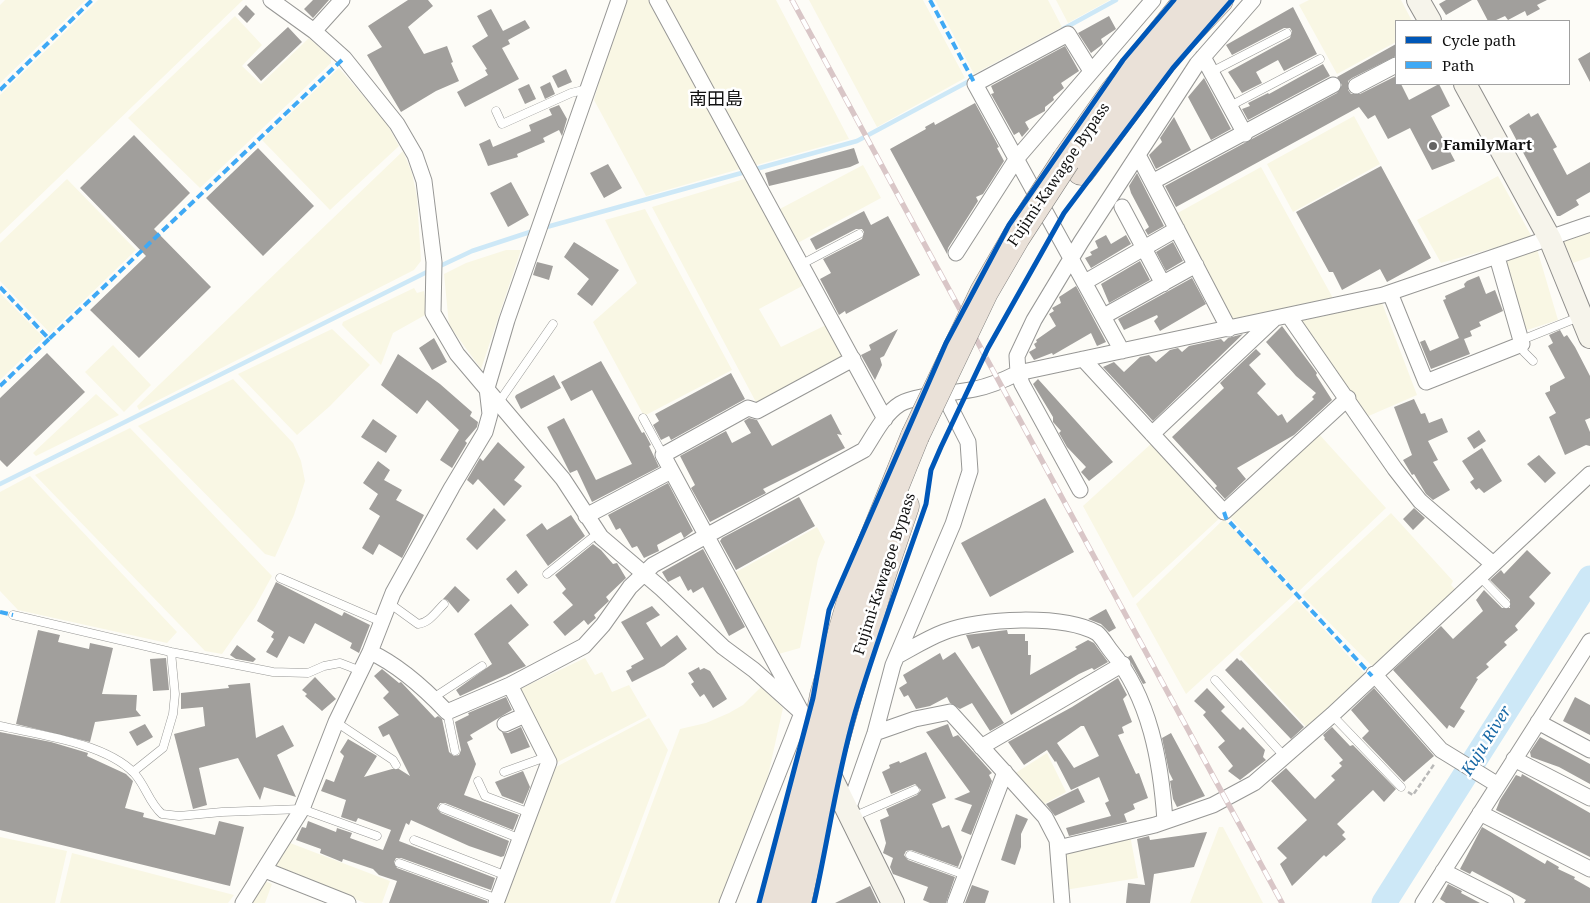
<!DOCTYPE html>
<html>
<head>
<meta charset="utf-8">
<style>
	body { margin:0 }
	#map { position:relative; width:1590px; height:903px; overflow:hidden; background:#fdfcf7; font-family:"Noto Serif",serif }
	canvas { display:block }
	.legend { position:absolute; left:1395px; top:20px; width:175px; height:65px; box-sizing:border-box; background:#fff; border:1px solid #a0a0a0; margin:0; padding:6px 9px; list-style:none; font-size:15px; color:#111 }
	.legend li { display:flex; align-items:center; gap:10px; height:25px }
	.legend b { width:25px; border:1px solid #a0a0a0 }
</style>
</head>
<body>
<div id="map">
<canvas width="1590" height="903"></canvas>
<ul class="legend">
<li><b style="height:6px;background:#0057b8"></b>Cycle path</li>
<li><b style="height:6px;background:#3fa9f5"></b>Path</li>
</ul>
</div>
<script>
const g = document.querySelector('canvas').getContext('2d');
g.lineJoin = 'round';
function fillPath(path, color) { g.fillStyle = color; g.fill(path, 'evenodd'); }
function trace(path, color, width, dash) { g.strokeStyle = color; g.lineWidth = width; g.lineCap = dash ? 'butt' : 'round'; g.setLineDash(dash || []); g.stroke(path); }
function drawText(font, color, halo, rows, align = 'center') {
  g.font = font + ' "Noto Serif","Noto Sans JP",serif'; g.lineWidth = 5; g.setLineDash([]); g.textBaseline = 'middle'; g.strokeStyle = halo; g.fillStyle = color; for (const [text, x, y, turn = 0] of rows) {
    g.save(); g.translate(x, y); g.rotate((+turn || 0) * Math.PI / 180); g.textAlign = isNaN(turn) ? turn : align; if (halo) g.strokeText(text, 0, 0); g.fillText(text, 0, 0); g.restore();
  }
}
const farmland = new Path2D(`
	M5 0H86L0 83V5Z
	M98 0H243L0 234V95Z
	M627 0H652L743 168 646 196 594 100 607 53Z
	M660 0H776L849 139 753 166Z
	M809 0H923L965 78 877 127Z
	M935 0H1048L1062 27 974 74Z
	M1056 0H1110L1068 23Z
	M1309 0H1401L1412 21H1396V42L1337 74 1299 5Z
	M235 16 262 45 242 66 261 84 309 38 331 58V63L200 188 128 118Z
	M339 68 386 122 399 146 330 210 262 140Z
	M1354 116 1380 164 1293 212 1267 164Z
	M403 151 412 173 417 197 421 261 414 270 139 410 137 406Z
	M863 165 881 198 794 245 776 211Z
	M1261 167 1334 300 1230 320 1174 215Z
	M1498 176 1532 237 1441 263 1417 220Z
	M67 179 136 250 50 333 0 281V243Z
	M744 179 748 182 804 285 759 309 781 347 828 324 845 356 757 404 652 207Z
	M645 209 732 370 644 416 593 322 637 283 605 220Z
	M1590 230V257L1573 263 1563 240Z
	M1537 249 1558 320 1524 331 1500 261Z
	M506 250H521L481 369 449 325 444 274 466 263Z
	M414 288 417 293 424 291 427 314 393 333 381 365 342 325 343 322Z
	M0 293 44 338 0 380Z
	M1382 303 1417 395 1364 418 1301 320Z
	M332 329 370 365 330 406 297 435 238 374Z
	M113 345 151 385 124 412 85 372Z
	M233 379 293 443 301 461 305 481 294 515 275 557 265 554 138 426Z
	M96 394 119 415 36 456 33 453Z
	M130 428 272 576 255 607 222 654 205 651 35 475Z
	M1318 433 1386 508 1298 592 1230 517Z
	M1153 442 1221 517 1133 598 1083 506Z
	M30 476 177 632 167 643 18 610 0 591V492Z
	M1391 513 1453 581 1451 585 1456 590 1374 668 1302 595Z
	M1224 519 1294 595 1186 694 1136 604Z
	M817 527 825 542 818 559 800 648 775 655 729 576Z
	M1297 600 1365 674 1308 729 1239 654Z
	M585 658 595 675 602 672 612 692 629 685 647 716 556 763 518 690Z
	M761 687 783 708 764 794 723 903H615L680 729 706 723 729 713 743 705Z
	M649 718 668 750 610 903H504L556 767Z
	M1047 753 1066 792 1041 806 1014 774Z
	M1219 827H1223L1263 903H1190Z
	M1130 835 1138 878 1065 890V852Z
	M0 837 67 851 55 903H0Z
	M290 843 390 881 382 903H365L277 870 275 865Z
	M72 853 234 895 228 903H60Z
	M265 881 272 884 265 903H251Z`);
const stream = new Path2D(`
	M1063 29 1116 0
	M543 228 857 141 973 79
	M438 267 472 251 533 231
	M0 484 431 270`);
const river = new Path2D(`
	M1384 903 1590 578`);
const building = new Path2D(`
	M313 0H329L313 18 304 9Z
	M408 0H428L433 6 408 27 424 54 447 46 453 62 451 63 459 81 436 91 401 112 367 55 382 47 368 26Z
	M1446 0H1472L1446 15 1439 4Z
	M1477 0H1547L1537 5 1540 9 1527 16 1525 11 1508 20 1505 16 1494 21H1488Z
	M246 5 255 14 247 23 238 14Z
	M1293 7 1317 54 1284 71 1278 60 1256 72 1262 83 1242 93 1228 72 1290 38 1292 31 1290 28H1284L1232 55 1226 45Z
	M491 9 503 31 525 20 530 28 508 40 510 44 502 48 519 79 465 107 457 92 488 75 485 70 487 69 472 46 488 36 477 16Z
	M1109 16 1116 29 1101 39 1103 44 1091 53 1078 33Z
	M288 27 302 42 261 81 247 65Z
	M1396 44V56L1352 78 1348 81V90L1351 94H1360L1396 76V84H1401L1409 100 1439 84 1450 106 1431 116 1455 161 1432 170 1410 128 1388 139 1375 115 1368 119 1359 107 1176 207 1165 186 1337 93 1342 85 1337 77Z
	M1065 46 1079 71 1061 83 1064 88 1053 97 1054 100 1045 107V111L1025 122 1029 129 1022 137 1019 132 1014 135 991 94 994 93 991 86Z
	M1590 52V82L1578 59Z
	M1323 64 1330 76 1248 120 1242 109 1250 106 1248 103 1268 93 1269 94Z
	M566 69 572 82 558 88 552 76Z
	M1204 78 1231 129 1211 140 1188 97Z
	M550 82 555 94 545 99 540 87Z
	M529 84 536 99 525 104 518 89Z
	M975 103 999 147 997 148 1004 161 983 194 976 197 978 201 948 248 947 254 890 149 926 129 925 127 934 122 935 125Z
	M559 105 567 119 562 136 559 130 543 138 545 142 517 154 518 157 488 166 479 144 490 139 493 147 531 131 529 125 552 115 549 109Z
	M1529 113 1531 117 1538 113 1557 147 1553 149 1567 175 1590 162V192L1576 200 1579 205 1560 216H1557L1509 126Z
	M1174 117 1191 150 1156 169 1149 155 1162 142 1160 138Z
	M134 135 190 193 154 229 211 287 139 358 90 310 146 256 80 188Z
	M258 148 314 206 263 256 206 198Z
	M854 148 859 163 850 167 769 186 765 173Z
	M608 164 622 188 604 198 590 173Z
	M1381 166 1431 258 1387 282 1380 269 1342 290 1333 272H1329L1296 212Z
	M1137 173 1164 226 1148 235 1145 230 1149 227 1131 193 1129 186Z
	M511 182 529 215 508 227 490 193Z
	M864 211 871 225 888 216 920 275 846 314 845 311 839 315 820 279 831 273 823 259 862 239 864 232 862 229H856L816 250 810 239Z
	M1106 235 1111 244 1126 235 1131 244 1091 268 1085 258 1092 255 1090 252 1098 248 1095 241Z
	M574 242 619 270 592 306 577 294 589 279 564 257Z
	M1173 242 1183 261 1166 271 1156 252Z
	M1140 261 1150 280 1109 303 1101 284Z
	M537 262 553 266 549 280 533 275Z
	M1479 276 1486 294 1495 290 1503 311 1479 322 1481 326 1470 331 1472 336 1464 339 1470 354 1431 369 1420 342 1425 340 1430 351 1459 338 1443 300 1446 299 1445 296 1465 287 1464 284 1467 281Z
	M1192 278 1206 304 1160 331 1154 321 1158 317 1157 315 1124 330 1118 319Z
	M1076 286 1106 342 1097 346 1091 333 1053 355 1052 353 1034 360 1029 352 1036 348 1034 344 1037 342 1036 340 1056 326 1049 314 1054 311 1052 308 1061 303 1059 297Z
	M1282 326 1317 373 1316 375 1332 400 1294 435 1237 468 1246 479 1225 499 1215 488 1217 486 1172 437 1224 388 1220 383 1256 349 1261 354 1249 365 1266 384 1257 393 1278 416 1282 414 1287 423 1314 399 1312 397 1316 393 1296 376 1266 342Z
	M898 329 884 356 880 358 882 365 875 380 861 355 871 350 869 345Z
	M1560 330 1564 337 1567 335 1575 347 1590 376V418L1585 420 1590 432V446L1586 445 1565 455 1549 417 1556 413 1545 393 1550 391V386L1565 378 1548 346 1553 343 1549 335Z
	M1243 334 1153 421 1103 367 1114 362 1124 372 1140 357 1149 355 1156 362 1170 350 1178 348 1182 352 1189 346 1221 339 1224 342 1228 338Z
	M434 338 447 362 432 370 419 348Z
	M47 353 85 392 7 467 0 460V398Z
	M398 354 440 384 472 412 470 416 478 422 477 427 465 441 467 443 452 468 440 460 459 430 427 400 417 414 381 385Z
	M601 361 642 433 644 432 651 445 649 446 659 467 592 502 577 470 570 473 547 427 564 418 596 480 632 464 592 390 571 401 561 382Z
	M731 373 745 399 671 440 669 436 661 440 653 425 659 421 655 414Z
	M554 375 561 388 521 409 515 397 516 395Z
	M1038 379 1113 462 1089 481 1081 472 1086 467 1067 447 1059 433 1061 431 1053 422V417L1033 384Z
	M1414 399 1421 414 1425 413 1429 423 1442 418 1448 432 1428 441 1438 460 1433 462 1450 490 1433 500 1426 494 1414 474 1412 475 1403 460 1412 455 1394 407Z
	M831 414 842 435 837 434 845 448 763 489 766 493 710 522 691 488 695 485 680 456 726 431 732 443 751 433 744 421 749 418 757 420 772 446Z
	M373 419 397 436 386 453 361 437Z
	M1479 430 1486 441 1474 449 1467 438Z
	M498 442 525 467 514 480 522 486 504 506 478 479 473 485 467 480 480 458 483 461Z
	M1482 448 1502 481 1484 493 1479 488 1476 490 1470 482 1474 479 1462 461Z
	M1539 455 1556 473 1545 483 1527 464Z
	M378 461 390 470 384 480 402 490 396 500 424 515 402 558 379 544 373 555 362 548 380 516 369 509 378 494 363 483Z
	M668 483 693 531 684 538 681 532 657 545 659 551 644 558 637 546 632 548 620 528 616 530 608 515Z
	M799 497 815 526 736 570 720 541 722 538Z
	M1045 498 1074 552 990 597 961 543Z
	M494 508 506 520 477 550 466 539Z
	M1414 508 1425 518 1413 530 1403 519Z
	M571 515 585 536 548 566 526 535 542 523 547 530Z
	M593 544 601 550 613 564 617 563 626 578 606 597 609 601 594 615 596 618 588 625 584 620 565 636 553 622 573 605 562 593 566 589 555 575Z
	M703 549 745 627 729 636 703 587 693 593 691 589 688 591 680 576 668 582 662 572Z
	M1527 550 1551 573 1529 597 1535 603 1534 605 1515 626 1518 630 1504 642 1507 645 1486 664 1489 667 1476 678 1478 679 1460 708 1465 711 1454 728 1449 725 1447 729 1393 670 1441 626 1453 639 1483 611 1476 600 1484 590 1502 608H1510V600L1490 580 1501 570 1504 574Z
	M516 570 528 585 518 594 506 579Z
	M276 582 342 616 344 612 370 625 359 653 350 648 352 643 315 623 304 644 289 636 277 658 266 652 274 639 271 637 274 632 257 621Z
	M455 586 470 600 458 613 447 600 443 599Z
	M511 604 529 625 508 643 526 666 460 696 456 690 492 664 474 634Z
	M652 606 660 615 646 623 661 647 677 635 687 649 664 666 632 682 626 671 632 668 631 666 644 659 621 622Z
	M1106 609 1116 628 1109 632 1101 624 1088 619Z
	M38 630 60 635 58 642 89 649 90 643 113 648 102 694 137 695 136 710 141 716 95 722 90 742 16 724Z
	M1007 630 1008 634H1025V641H1028V655H1031L1030 675 1077 649 1075 647 1088 640 1094 643 1108 662 1094 670 1092 668 1079 674 1011 715 979 646 972 649 966 635Z
	M237 645 256 659 253 662 236 659 230 655Z
	M955 652 1004 723 990 731 972 703 960 709 950 703 947 697 930 706 916 709 908 695 904 697 899 688 907 683 903 675 940 653 943 660Z
	M1131 655 1146 683 1143 684 1128 657Z
	M166 658 169 690 153 691 150 659Z
	M1237 658 1240 661 1241 660 1304 727 1291 739 1225 670Z
	M699 667 700 670 704 668 710 671 727 699 713 708 704 694 700 697 691 684 694 682 688 673Z
	M382 669 399 683 401 682 435 718 438 716 442 719 449 752 454 756 459 755 461 750 455 722 469 715 468 713 506 697 512 710 470 735 473 739 467 742 476 764 464 795 519 815 513 830 445 803H440L437 808 441 813 509 841 504 856 501 857 469 846 411 820 409 825 406 823 399 841 495 878 491 890 401 858H396L394 862 397 868 487 901V903H389L397 881 379 875 373 869 343 859 342 862 320 853 321 849 296 840 302 827 306 828 308 821 336 832 337 828 352 833 350 838 383 850 391 830 358 818 356 822 341 817 346 800 321 791 326 779 334 782 344 756 340 752 348 739 377 756 364 777 392 769H399L410 776 389 734 383 737 378 727 399 715 383 698 389 692 374 676Z
	M315 677 336 699 322 711 305 696 307 694 302 690Z
	M1118 678 1127 695 1123 699 1132 722 1122 727 1124 733 1118 735 1136 774 1139 773 1148 798 1133 804 1135 809 1124 814 1127 822 1069 836 1066 828 1111 816 1105 803 1109 801 1099 777 1071 790 1056 761 1055 762 1047 750 1024 765 1008 742 1072 707ZM1081 726H1084L1099 756 1074 768 1057 743Z
	M250 683 256 738 283 725 294 746 277 755 296 797 264 787 260 800 238 758 199 768 207 805 193 809 174 734 205 726 203 707 181 709V693L229 688 228 685Z
	M1207 688 1225 707 1221 711 1240 730 1243 727 1265 750 1263 757 1266 760 1240 780 1228 771 1233 766 1218 747 1225 741 1203 715 1206 712 1194 701Z
	M1374 688 1434 756 1404 782 1362 738 1369 731 1351 710Z
	M1575 697 1590 705V735L1563 721Z
	M145 724 153 737 137 746 129 732Z
	M948 724 953 737 958 735 992 773 989 775 992 781 971 835 961 831 972 805 954 799 970 792 926 732Z
	M521 727 530 747 511 754 502 732 508 733Z
	M1332 727 1350 746 1353 745 1396 789 1384 802 1373 790 1337 824 1345 832 1342 835 1346 839 1326 857 1324 855 1292 886 1280 864 1287 858 1277 848 1307 820 1271 781 1286 768 1315 799 1335 780 1331 776 1342 766 1339 763 1343 760 1324 739 1325 738 1323 735Z
	M0 732 51 742 88 753 87 756 126 774 133 781 125 808 144 813 143 817 215 835 219 821 244 827 230 886 0 830Z
	M1171 733 1205 796 1177 807 1173 799 1170 781 1173 780 1169 772 1162 738Z
	M1540 737 1590 764V784L1559 767 1531 757 1530 752Z
	M926 752 946 798 932 804 942 828 949 825 962 857 958 867 911 850 906 851 904 855 908 860 955 877 946 903H930L923 900 928 887 893 874 890 867 893 858 883 853 886 843 880 820 889 816 886 809 917 795 921 790 915 784 891 794 882 772 890 768 889 765 899 761 900 763Z
	M523 771 530 787 523 804 502 796 495 782Z
	M1522 774 1590 813V857L1496 810 1500 800 1516 775 1521 777Z
	M1078 788 1085 802 1055 816 1046 804Z
	M1016 814 1028 819 1021 834V847L1015 865 1001 860Z
	M1482 827 1545 864 1547 860 1559 867 1558 869 1575 877 1574 879 1590 888V903H1524L1526 900 1502 887 1472 871 1470 874 1460 869Z
	M1207 832 1194 867 1154 874 1150 903H1126L1128 883 1145 885 1137 839 1149 836 1150 840Z
	M1448 884 1462 891 1461 893 1480 903H1446L1440 899Z
	M972 885 989 891 985 903H965Z
	M870 886 878 903H835Z`);
const path = new Path2D(`
	M1408 792 1413 795 1435 763`);
const lane = new Path2D(`
	M1211 72 1287 33
	M1230 106 1320 59
	M496 111 502 124 571 93 587 89
	M802 264 859 234
	M1533 361 1524 352 1522 344 1524 339 1579 317
	M499 402 553 324
	M643 418 663 455
	M547 574 598 533
	M1480 577 1506 604
	M280 578 382 622
	M389 603 418 624C429 623 436 612 444 604
	M13 615 171 652 273 672 308 673 324 666 340 663 361 671
	M1215 680 1284 756
	M433 698 482 666
	M447 712 455 751
	M1332 715 1401 787
	M336 722 393 760 396 765
	M0 726C40 735 105 743 134 773 146 786 149 803 162 814L179 816 222 812 302 809 377 836
	M133 772 163 748 173 714 175 694 171 652
	M504 772 546 757
	M478 781 485 796 530 813
	M443 808 521 839
	M853 817 915 790
	M414 840 507 876
	M910 855 965 875
	M399 863 498 899`);
const street = new Path2D(`
	M271 0 314 31 344 58 397 124 415 155 424 181 434 262 433 313 457 354 563 479 601 537 662 589 723 647 754 670 802 713 813 738
	M657 0 885 419
	M314 31 342 0
	M1203 57 1245 134
	M1091 71 1068 34 975 84 1122 351
	M1356 86 1396 65
	M1138 155 1229 329
	M1152 182 1333 85
	M1122 207 1163 284
	M956 253 1017 158 1153 0
	M1085 282 1177 229
	M1390 293 1426 382 1522 344 1497 257
	M1104 316 1196 265
	M1289 316 1395 469 1420 501 1493 564
	M1083 359 1224 512 1348 398
	M1152 434 1273 320
	M1080 490 1022 384 1018 373 1017 356 1034 320 1081 242 1197 64 1253 0
	M586 516 671 471
	M370 652C399 665 425 689 447 712L510 685 584 646 603 625 630 587 653 565 864 450C874 435 884 414 900 404 915 395 957 393 975 389 990 386 1004 380 1018 373L1383 295 1590 224
	M897 656C912 648 928 638 944 632 979 618 1063 614 1097 633 1102 637 1107 646 1111 651 1150 698 1161 762 1165 821
	M1374 674 1441 750 1498 785
	M1538 722 1590 750
	M505 724 525 715
	M875 733 915 719 950 712 1045 817 1057 840 1062 903
	M981 747 1123 664
	M1514 759 1590 798
	M848 810 875 733 893 665 953 524 970 471 968 442 943 393
	M1480 813 1590 869
	M1058 848 1155 825 1213 805 1254 783 1332 715 1590 474
	M265 870 348 903
	M1443 871 1506 903
	M243 903 302 809 336 722 370 652 393 593 452 487 485 432 490 414 487 388 507 320 619 0
	M496 903 549 762 510 685
	M727 903 802 713 663 455 748 408 757 411 853 359
	M955 903 1005 772
	M1423 903 1590 641`);
const secondary = new Path2D(`
	M1418 0 1430 21
	M1465 84 1550 239 1590 337
	M824 763 893 903`);
const highway = new Path2D(`
	M1066 160 1114 92 1188 0
	M1081 171 1171 50 1219 0
	M775 903 815 742 824 695 858 577 915 436
	M797 903 827 770 881 577 905 506`);
const rail = new Path2D(`
	M792 0 1282 903`);
const highwayBridge = new Path2D(`
	M915 436 984 292 1016 237 1066 160`);
const quiet = new Path2D(`
	M930 0 975 84
	M0 90 92 0
	M0 287 49 339 344 58
	M0 386 49 339
	M1224 512 1226 518 1372 676
	M0 612 13 615`);
const cycleway = new Path2D(`
	M759 903 813 698 829 610 946 343 1009 225 1123 60 1174 0
	M814 903C828 840 837 775 855 713 876 643 902 573 926 504L931 470 941 447 988 348 1064 213 1173 68 1232 0`);
const markers = [
	[1433,146,5,"#646362"]
];
const poiNames = [
	["FamilyMart",1443,146]
];
const streetNames = [
	["Fujimi-Kawagoe Bypass",1059,175,-56],
	["Fujimi-Kawagoe Bypass",885,574,-72]
];
const waterNames = [
	["Kuju River",1487,741,-58]
];
const quarterNames = [
	["南田島",716,100]
];
fillPath(farmland, '#f9f7e4');
trace(stream, '#cde8f7', 4.5);
trace(river, '#cde8f7', 25);
fillPath(building, '#a19f9c');
trace(lane, '#979795', 9);
trace(street, '#979795', 17);
trace(secondary, '#8e8d8b', 24);
trace(highway, '#858482', 29);
trace(path, '#b9b9b8', 2.5, [5, 2.5]);
trace(lane, '#fffffe', 8);
trace(street, '#fffffe', 15);
trace(secondary, '#f6f4eb', 22);
trace(highway, '#eae1d8', 28);
trace(rail, '#d9c6c7', 5.5);
trace(rail, '#fff', 4, [11]);
trace(highwayBridge, '#858482', 29, []);
trace(highwayBridge, '#eae1d8', 28);
trace(quiet, '#3fa9f5', 4, [8, 4]);
trace(cycleway, '#0057b8', 5);
for (const [x, y, r, color] of markers) { const dot = new Path2D(); dot.arc(x, y, r, 0, 2 * Math.PI); g.fillStyle = color; g.fill(dot); trace(dot, '#fff', 2); }
drawText('bold 15px', '#111', '#fff', poiNames, 'left');
drawText('15px', '#111', '#fff', streetNames);
drawText('italic 16px', '#1768a6', '#fff', waterNames);
drawText('18px', '#111', '#fff', quarterNames);
</script>
</body>
</html>
